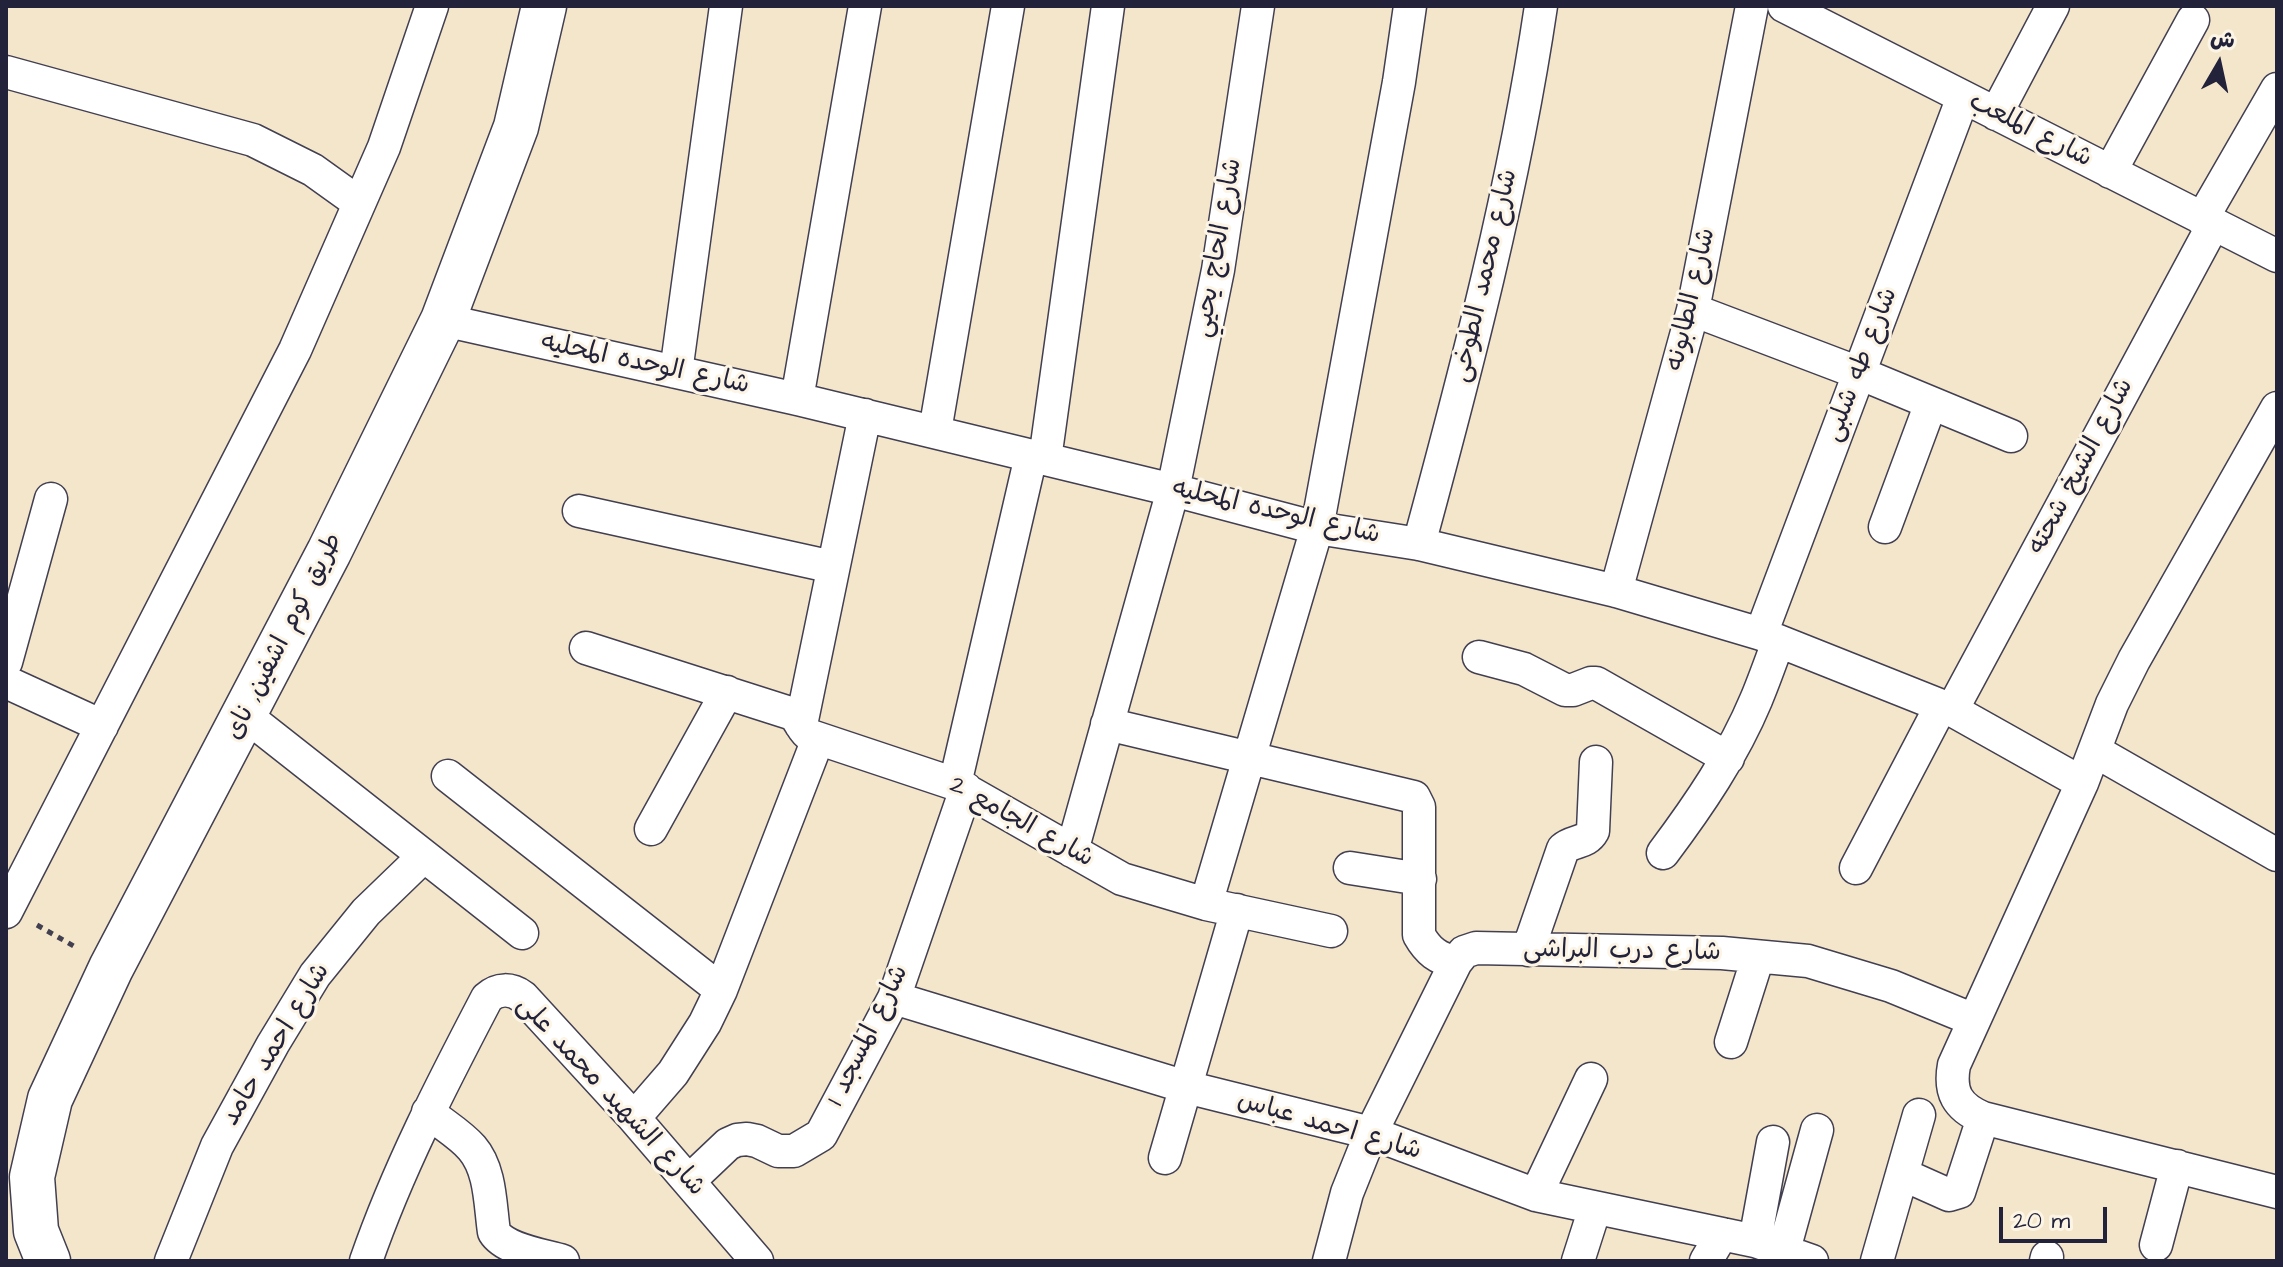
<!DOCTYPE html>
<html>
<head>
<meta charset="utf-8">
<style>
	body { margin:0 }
	#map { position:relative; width:2283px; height:1267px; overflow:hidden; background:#f4e6cb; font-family:"Architects Daughter","Playpen Sans Arabic",sans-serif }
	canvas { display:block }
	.frame { position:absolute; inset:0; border:8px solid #22223b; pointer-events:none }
	.north { position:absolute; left:2179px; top:24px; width:80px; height:80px; -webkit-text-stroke:6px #fcf5e5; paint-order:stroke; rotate:9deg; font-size:22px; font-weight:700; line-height:32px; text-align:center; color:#22223b }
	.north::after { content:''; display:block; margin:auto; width:28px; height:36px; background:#22223b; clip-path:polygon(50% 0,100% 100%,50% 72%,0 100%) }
	.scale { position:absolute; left:1999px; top:1207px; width:108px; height:36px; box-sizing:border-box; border:4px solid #22223b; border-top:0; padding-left:10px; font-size:24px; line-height:28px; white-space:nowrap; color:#22223b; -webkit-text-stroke:6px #fcf5e5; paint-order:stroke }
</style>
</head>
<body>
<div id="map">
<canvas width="2283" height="1267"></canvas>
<div class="frame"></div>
<div class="north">ش</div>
<div class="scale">20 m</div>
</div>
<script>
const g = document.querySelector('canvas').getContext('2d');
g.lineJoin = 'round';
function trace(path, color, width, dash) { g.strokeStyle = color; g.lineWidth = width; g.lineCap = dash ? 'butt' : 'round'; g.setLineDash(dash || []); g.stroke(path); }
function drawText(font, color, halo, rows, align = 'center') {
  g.font = font + ' "Architects Daughter","Playpen Sans Arabic",sans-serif'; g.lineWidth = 6; g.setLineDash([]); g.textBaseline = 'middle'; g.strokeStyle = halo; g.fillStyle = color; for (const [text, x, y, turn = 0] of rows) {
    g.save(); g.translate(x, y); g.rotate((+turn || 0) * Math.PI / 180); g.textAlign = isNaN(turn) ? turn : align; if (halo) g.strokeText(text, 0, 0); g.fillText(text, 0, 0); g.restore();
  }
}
const path = new Path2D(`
	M37 925 77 948`);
const street = new Path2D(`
	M1784 6 2277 256
	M6 72 253 140 313 170 359 203
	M1996 114 2053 6
	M2110 172 2193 20
	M2202 219 2277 89
	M1693 310 1859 373 2011 436
	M443 320 797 399 1173 490 1317 528 1419 544 1616 591 1761 634 1952 710 2082 783
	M676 372 726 6
	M797 399 865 6
	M2277 408 2134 660 2112 704 2082 783 1954 1065C1949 1092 1957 1107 1983 1118L2277 1192
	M935 431 1008 6
	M1045 459 1108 6
	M579 511 833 567
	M1885 527 1931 403
	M1419 544C1467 367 1514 188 1541 6
	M1616 591 1693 310 1752 6
	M1761 634 1963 97
	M586 648 793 714C801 721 802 731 811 736L955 784 1122 879 1206 904 1331 931
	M1479 657 1524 669 1565 690H1573L1591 683H1596L1728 758
	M6 662 51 499
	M6 682 102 726
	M1952 710 2213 225
	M245 715 522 933
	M1107 724 1414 797 1419 807V935C1428 951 1438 959 1456 962
	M801 725 865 415
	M2095 751 2277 855
	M448 776 721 990
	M955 784 1031 456
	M651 829 727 692
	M1072 851 1173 490 1218 270 1258 6
	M1663 853C1699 805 1733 755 1756 700 1764 681 1771 661 1778 642
	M1350 868 1420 879
	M1856 868 1941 706
	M1206 904 1317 528 1399 82 1410 6
	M6 912 295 350 384 147 432 6
	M1528 950 1563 849C1573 840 1586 844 1593 831L1596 762
	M894 998 1186 1087 1371 1133 1536 1195 1755 1241 1812 1261
	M1731 1042 1758 957
	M428 1112C442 1124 460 1134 472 1148 491 1170 490 1205 494 1232 505 1250 543 1255 563 1261
	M634 1118 673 1073 705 1023 721 990 818 739
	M1165 1158 1237 910
	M1902 1174 1949 1195 1959 1192 1983 1118
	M689 1181 728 1144 737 1140 747 1139 757 1141 778 1151H794L821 1135 894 998 966 789
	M1536 1195 1591 1079
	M1755 1241 1773 1142
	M2156 1245 2177 1166
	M1784 1250 1817 1130
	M171 1261 217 1146 273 1044 315 975 366 912 424 856
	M366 1261C398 1169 442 1084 487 998 498 988 511 988 523 997L634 1118 757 1261
	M1329 1261 1347 1193 1371 1133 1456 962 1464 952 1476 948 1722 953 1808 961 1891 986 1974 1020
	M1578 1261 1595 1208
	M1706 1261 1722 1234
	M1877 1261 1919 1115
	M2046 1261 2047 1257`);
const secondary = new Path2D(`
	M48 1261 36 1231 32 1177 50 1099 111 968 329 552 443 320 516 127 544 6`);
const streetNames = [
	["شارع الملعب",2030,131,27],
	["شارع الحاج يحيي",1219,248,-80],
	["شارع محمد الطوخى",1486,276,-77],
	["شارع الطابونه",1692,300,-77],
	["شارع الوحده المحليه",645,365,12],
	["شارع طه شلبى",1862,365,-69],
	["شارع الشيخ شحته",2082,467,-62],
	["شارع الوحده المحليه",1276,513,13],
	["طريق كوم اشفين, ناى",285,637,-63],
	["شارع الجامع 2",1021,823,29],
	["شارع درب البراشى",1622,952,1],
	["شارع المسجد 1",869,1036,-64],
	["شارع احمد حامد",277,1045,-59],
	["شارع الشهيد محمد على",610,1097,47],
	["شارع احمد عباس",1329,1127,16]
];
trace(street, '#423f51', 35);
trace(secondary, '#423f51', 47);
trace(path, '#423f51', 5, [6, 6]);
trace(street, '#fff', 32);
trace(secondary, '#fff', 44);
drawText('26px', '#22223b', '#fcf5e5', streetNames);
</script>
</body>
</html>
